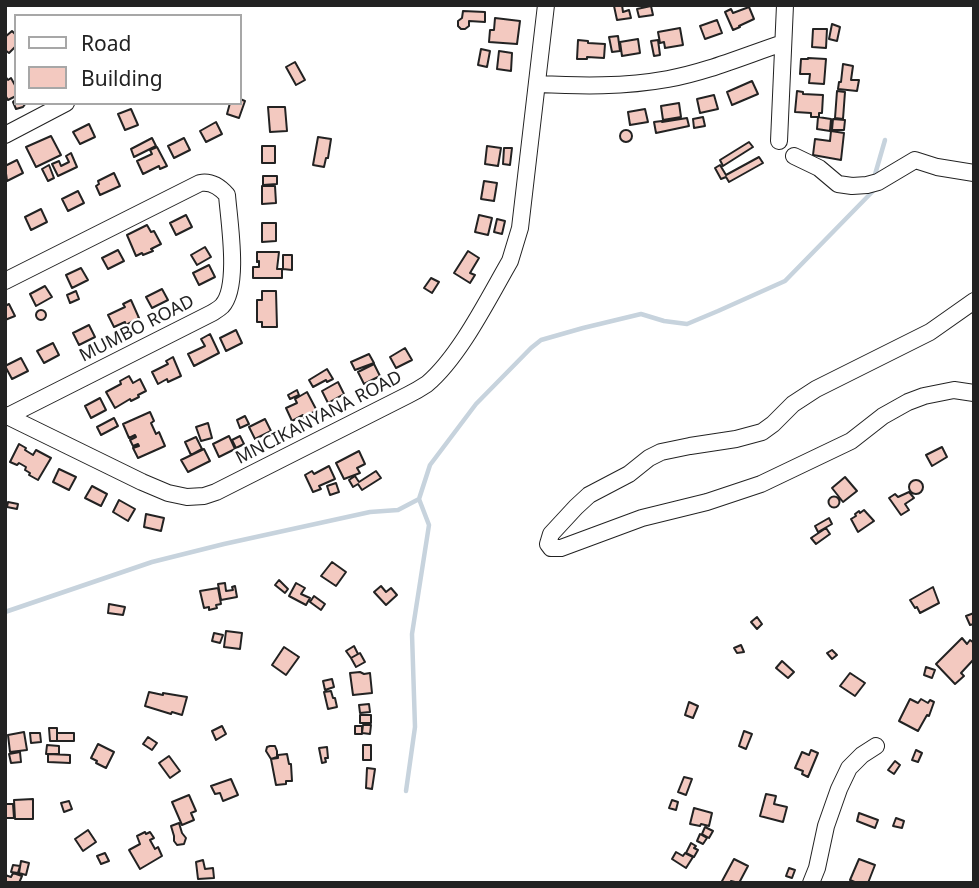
<!DOCTYPE html>
<html>
<head>
<meta charset="utf-8">
<style>
	body { margin:0 }
	#map { position:relative; width:979px; height:888px; overflow:hidden; background:#fff; font-family:"Noto Sans",sans-serif }
	canvas { display:block }
	.frame { position:absolute; inset:0; border:7px solid #222; pointer-events:none }
	.legend { position:absolute; left:14px; top:14px; width:228px; height:91px; box-sizing:border-box; background:#fff; border:2px solid #a7a7a7; margin:0; padding:9px 12px; list-style:none; font-size:21px; color:#222 }
	.legend li { display:flex; align-items:center; gap:14px; height:35px }
	.legend b { width:35px; border:2px solid #a7a7a7 }
</style>
</head>
<body>
<div id="map">
<canvas width="979" height="888"></canvas>
<div class="frame"></div>
<ul class="legend">
<li><b style="height:9px;background:#fff"></b>Road</li>
<li><b style="height:19px;background:#f3c9c0"></b>Building</li>
</ul>
</div>
<script>
const g = document.querySelector('canvas').getContext('2d');
g.lineJoin = 'round';
function trace(path, color, width, dash) { g.strokeStyle = color; g.lineWidth = width; g.lineCap = dash ? 'butt' : 'round'; g.setLineDash(dash || []); g.stroke(path); }
function fillPath(path, color) { g.fillStyle = color; g.fill(path, 'evenodd'); }
function drawText(font, color, halo, rows, align = 'center') {
  g.font = font + ' "Noto Sans",sans-serif'; g.lineWidth = 5; g.setLineDash([]); g.textBaseline = 'middle'; g.strokeStyle = halo; g.fillStyle = color; for (const [text, x, y, turn = 0] of rows) {
    g.save(); g.translate(x, y); g.rotate((+turn || 0) * Math.PI / 180); g.textAlign = isNaN(turn) ? turn : align; if (halo) g.strokeText(text, 0, 0); g.fillText(text, 0, 0); g.restore();
  }
}
const stream = new Path2D(`
	M874 178 885 140
	M5 612 152 562 224 544 370 512 398 510 419 499 430 465 476 404 531 348 541 340 583 328 641 314 664 321 687 324 718 311 785 281 874 190 873 187
	M406 791 415 727 412 634 429 525 419 499`);
const building = new Path2D(`
	M622 5 623 12 629 10 631 18 617 20 614 6Z
	M651 6 653 15 639 17 637 9Z
	M749 7 754 19 739 26 740 27 733 30 725 12 731 9 733 13Z
	M463 11 485 12V22L469 21V26L465 29H461L458 26V21L462 18Z
	M495 18 520 21 517 44 489 42 490 30H494Z
	M717 20 722 33 705 39 700 26Z
	M832 24 840 27 837 41 829 39Z
	M680 28 683 45 665 48 664 42 660 43 658 32Z
	M813 29H827L826 48 812 47Z
	M12 31 16 35V46L9 53 5 50V37Z
	M618 36 620 51 612 52 609 37Z
	M638 39 640 53 622 56 620 42Z
	M578 40 588 41V43L605 44 604 58 587 57V59H577Z
	M658 40 660 55 654 56 651 41Z
	M481 49 490 51 487 67 478 65Z
	M499 51 512 53 511 71 497 69Z
	M808 58 826 59 824 84 809 83 810 74H800L801 59H808Z
	M295 62 305 80 296 85 286 67Z
	M843 64 853 66 851 80H859L857 91 838 89 839 82H841Z
	M5 76 8 80 11 78 16 87V96L8 100 5 95Z
	M752 81 758 94 732 105 727 92Z
	M797 91 803 92V94L823 95 822 113H819V117H811V113L795 112Z
	M837 91 845 92 843 119 835 118Z
	M714 95 718 109 700 113 697 99Z
	M240 99 245 101 239 118 227 114 230 103H240Z
	M15 100 16 103H26L23 107 16 109 13 102Z
	M679 103 681 117 663 120 661 106Z
	M268 107H285L287 131 270 132Z
	M131 109 138 125 125 130 118 114Z
	M645 109 648 122 630 125 628 112Z
	M703 117 705 126 694 128 693 119Z
	M818 117 831 119 830 131 817 129Z
	M687 118 689 126 656 133 654 122 662 121V122Z
	M833 119 845 120 844 130H832Z
	M216 122 222 134 206 142 200 131Z
	M89 124 95 137 80 144 73 132Z
	M620 136a6 6 0 1 1 12 0a6 6 0 1 1-12 0Z
	M831 131 844 133 841 160 813 155 815 139 830 141Z
	M51 136 61 155 36 167 26 147Z
	M318 137 331 139 328 158H326L324 167 313 165Z
	M152 138 156 146 134 157 131 149Z
	M184 138 190 150 174 158 168 146Z
	M749 142 753 147 723 166 720 160Z
	M262 146H275V163H262Z
	M487 146 501 148 498 166 485 164Z
	M157 147 167 166 160 169 159 166 143 174 137 161 152 154 150 150Z
	M504 148H512L510 165 503 164Z
	M71 153 77 167 58 176 52 164 59 161 61 166 69 162 66 156Z
	M759 157 763 163 729 182 726 177 721 179 715 168 720 165 726 175Z
	M17 160 23 173 7 181 5 166Z
	M49 165 54 178 48 181 42 169Z
	M114 173 120 186 100 195 96 186 99 184 98 181Z
	M263 176H277V184L263 185Z
	M484 181 497 183 494 201 481 199Z
	M262 186H275L276 203 262 204Z
	M78 191 84 203 68 211 62 199Z
	M41 209 47 222 31 230 25 217Z
	M186 215 192 227 176 235 170 223Z
	M479 215 492 218 488 235 475 232Z
	M497 219 505 221 502 234 494 232Z
	M262 223H276V241L262 242Z
	M147 225 151 232 154 231 161 244 151 249 153 251 143 255 142 253 136 256 127 235Z
	M205 247 211 257 197 265 191 255Z
	M118 250 124 261 108 269 102 258Z
	M468 251 479 258 470 273 475 275 470 283 454 273Z
	M257 252H279L277 269H282V278H253V267H259V261L257 262Z
	M283 255H292V270L283 269Z
	M209 265 215 277 199 285 193 273Z
	M81 268 88 280 72 288 66 275Z
	M431 278 439 282 432 293 424 288Z
	M45 286 52 297 36 306 30 294Z
	M162 289 168 300 152 308 146 297Z
	M76 291 79 299 70 303 67 295Z
	M262 291H276L277 327H262V322H257V300H262Z
	M131 300 139 318 126 325 125 322 114 327 108 315 125 307 123 304Z
	M9 304 15 316 5 320V306Z
	M36 315a5 5 0 1 1 10 0a5 5 0 1 1-10 0Z
	M89 325 95 337 79 345 73 333Z
	M236 330 242 343 226 351 220 338Z
	M210 334 219 353 194 366 188 354 205 346 201 339Z
	M53 343 59 355 44 363 37 351Z
	M405 348 412 360 396 368 390 357Z
	M369 354 374 363 355 370 351 362Z
	M173 357 181 376 168 382 167 379 158 384 152 372 168 364 166 361Z
	M21 358 28 371 12 379 5 366Z
	M374 364 380 376 364 384 358 372Z
	M327 369 333 379 327 382 326 380 313 387 309 380Z
	M129 376 133 383 140 379 146 391 138 395 139 397 131 401 130 399 115 408 106 392 121 384 120 381Z
	M338 382 344 394 328 403 322 391Z
	M297 390 299 395 290 399 288 395Z
	M307 392 317 411 309 414 310 417 305 420 303 415 292 421 286 408 297 403 295 399Z
	M100 398 106 410 91 418 85 406Z
	M150 412 154 421 151 423 156 434 159 432 165 446 138 458 133 448 139 446 138 444 133 446 130 440 136 437 135 435 129 438 123 424Z
	M245 416 249 424 240 428 237 420Z
	M114 418 118 426 101 435 97 427Z
	M265 419 271 431 255 439 249 427Z
	M208 423 212 438 201 441 196 427Z
	M229 436 235 449 219 457 213 444Z
	M240 436 244 444 236 448 232 440Z
	M196 437 202 449 191 455 185 442Z
	M19 444 26 448 25 450 33 455 36 450 51 458 38 480 29 475 30 473 25 470 26 467 19 463 17 465 10 462Z
	M942 447 947 457 932 466 926 455Z
	M204 449 210 461 188 472 181 460Z
	M359 451 365 464 357 468 360 473 344 479 336 463Z
	M329 466 335 479 319 486 321 489 313 492 305 475 312 471 314 474Z
	M59 469 76 477 69 490 53 482Z
	M376 471 381 478 362 490 358 484 353 487 349 480 355 476 359 482Z
	M845 477 857 491 843 502 832 488Z
	M909 487a7 7 0 1 1 14 0a7 7 0 1 1-14 0Z
	M336 483 339 492 330 495 327 486Z
	M92 486 107 494 101 506 85 498Z
	M909 492 914 498 905 504 909 510 901 515 889 498 895 494 898 497Z
	M828.5 502a5.5 5.5 0 1 1 11 0a5.5 5.5 0 1 1-11 0Z
	M119 500 135 509 128 521 113 512Z
	M8 502 18 504 17 509 7 507Z
	M864 510 874 521 858 532 851 519 856 516 855 514 859 511 860 513Z
	M146 514 164 518 161 531 144 527Z
	M829 518 832 524 818 532 815 526Z
	M826 528 830 534 816 544 811 538Z
	M332 562 346 572 336 586 321 576Z
	M279 580 288 589 285 593 275 585Z
	M225 583 226 591 233 590 232 587 235 586 237 597 221 600 218 584Z
	M296 583 305 588 301 594 310 598 306 605 289 596Z
	M381 586 386 592 391 588 397 595 386 605 374 592Z
	M933 587 939 603 920 613 917 607 915 608 910 600Z
	M218 588 221 604 216 605 217 608 209 610V607L204 608 200 591Z
	M314 596 325 604 321 610 310 602Z
	M109 604 125 607 123 615 108 613Z
	M974 613V624L970 625 966 616Z
	M757 617 762 624 757 629 751 622Z
	M226 631 242 633 240 649 224 647Z
	M214 633 223 635 220 643 212 641Z
	M962 638 967 644 970 640 974 643V659L961 673 964 676 955 684 936 664Z
	M741 645 744 652 737 653 734 648Z
	M354 646 358 654 351 658 346 651Z
	M284 647 299 657 286 675 272 665Z
	M832 650 837 655 832 659 827 653Z
	M360 653 365 662 356 667 351 658Z
	M782 661 794 672 788 678 776 668Z
	M926 667 935 670 932 678 924 675Z
	M360 672 364 674 370 673 372 693 353 695 350 673Z
	M850 673 865 683 855 696 840 686Z
	M332 679 334 687 325 690 323 681Z
	M331 691 333 698H335L337 707 328 709 324 692Z
	M149 692 163 695V693L187 697 182 715 172 712 171 714 145 706Z
	M910 699 918 703 921 699 928 703 930 700 934 702 929 716 927 715 918 731 899 721Z
	M689 702 698 706 693 718 685 715Z
	M369 704 370 712 360 713 359 705Z
	M360 715H371V723H360Z
	M363 725H371L370 734 362 733Z
	M222 726 226 734 216 740 212 731Z
	M355 726H362V734H355Z
	M49 728H57V741H50Z
	M744 731 752 734 746 749 739 746Z
	M24 732 27 750 10 752 8 735Z
	M30 733H40L41 742 31 743Z
	M57 733H74V741H57Z
	M148 737 157 743 152 750 143 744Z
	M98 744 114 752 106 768 96 763 97 761 91 758Z
	M47 745 59 746V754H46Z
	M363 745H371V760H363Z
	M270 746H275L277 751V757L271 759 266 751 267 747Z
	M327 747 328 758H325L326 762 322 763 319 748Z
	M811 750 818 753 808 777 802 774 803 771 795 768 802 752 809 755Z
	M916 750 922 753 918 762 912 760Z
	M20 752 21 762 11 763 9 754Z
	M48 754 70 755V763L48 762Z
	M287 754 289 764H291L292 781H286V784L276 785 271 759 278 758V755Z
	M169 756 180 771 170 778 159 763Z
	M895 761 900 765 894 774 888 770Z
	M367 768 375 769 372 789 366 788Z
	M684 777 692 779 686 795 678 792Z
	M231 779 238 795 223 801 220 793 215 794 211 786Z
	M766 794 776 796 774 804 787 807 783 822 760 816Z
	M189 795 196 811 191 813 194 820 182 825 172 802Z
	M33 799V819H15L14 800Z
	M672 800 678 802 676 810 669 808Z
	M69 801 72 809 64 812 61 803Z
	M5 804H13L14 818H6Z
	M694 808 712 813 709 826 701 824 700 826 690 824Z
	M859 813 878 820 875 828 857 821Z
	M896 818 904 821 902 828 893 826Z
	M179 823 182 833 186 838 184 844 177 845 174 841V836L171 826Z
	M705 827 713 831 709 838 702 834Z
	M88 830 96 842 83 851 75 839Z
	M145 832 146 834 150 832 154 838 150 840 155 849 158 847 162 856 140 869 129 850 140 844 137 836Z
	M700 834 707 838 703 844 697 841Z
	M691 843 696 846 694 848 698 850 694 857 686 853Z
	M676 852 683 856 685 853 693 857 686 868 672 859Z
	M105 853 109 861 101 864 97 856Z
	M734 859 748 866 739 883 731 881 730 883H721Z
	M859 859 875 865 868 883H857L850 880Z
	M203 860 205 869 213 868 214 878 198 879 196 862Z
	M21 861 29 863 26 875 19 873Z
	M13 865 20 866 18 873 11 872Z
	M789 868 795 870 792 878 786 876Z
	M13 873 22 876 19 883H5V875L11 877Z`);
const minor = new Path2D(`
	M537 84C581 86 624 87 668 79 707 72 744 56 783 43
	M5 135 66 103
	M779 141 785 5
	M794 156 819 168 838 184 852 186 867 185 878 182 915 160 937 167 974 173
	M5 281 200 183C211 181 220 187 227 195 229 221 240 287 222 306 219 309 215 311 212 313L8 416
	M974 301 930 332 816 389 793 404 773 424 762 432 736 439 690 446 661 452 649 458 629 474 589 495 576 507 551 534 548 544 551 548H561L642 518 707 502 761 484 851 441 883 416 908 402 924 396 954 390 974 393
	M5 415 142 482 168 493 187 497 204 496 216 492 408 395C414 392 421 388 427 384 460 356 488 299 510 261L520 228 546 5
	M811 883 817 868 826 826 839 789 849 768 862 755 876 746`);
const streetNames = [
	["MUMBO ROAD",137,329,-27],
	["MNCIKANYANA ROAD",319,418,-27]
];
trace(stream, '#c7d3dd', 4.5);
fillPath(building, '#f3c9c0');
trace(building, '#222', 2);
trace(minor, '#222', 18);
trace(minor, '#fff', 16);
drawText('18px', '#222', '#fff', streetNames);
</script>
</body>
</html>
